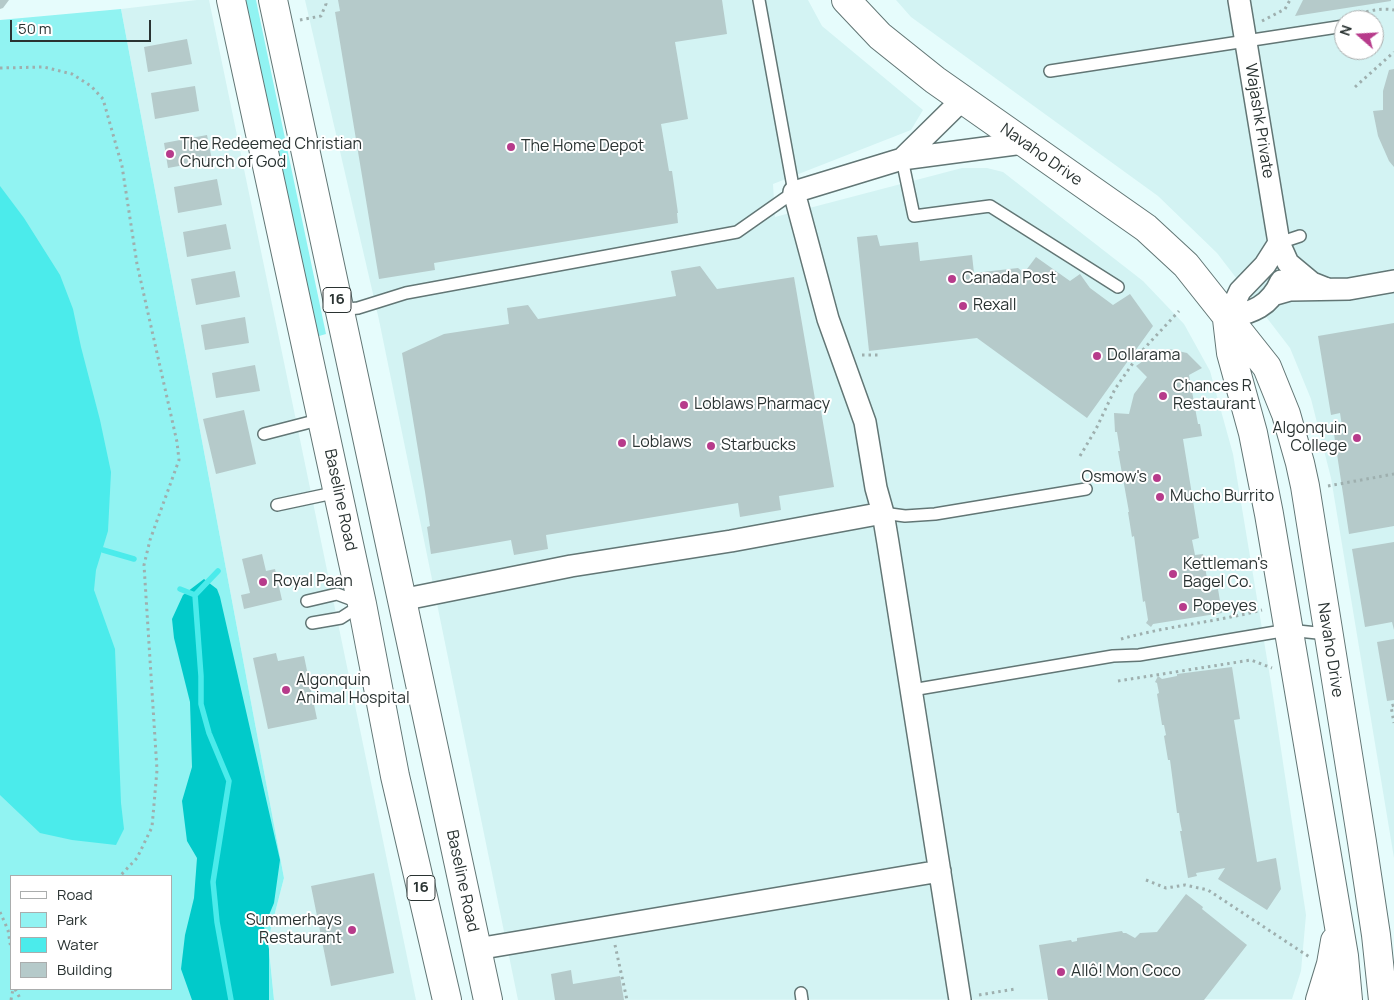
<!DOCTYPE html>
<html>
<head>
<meta charset="utf-8">
<style>
	body { margin:0 }
	#map { position:relative; width:1394px; height:1000px; overflow:hidden; background:#e6fcfc; font-family:Manrope,sans-serif }
	canvas { display:block }
	.legend { position:absolute; left:10px; top:875px; width:162px; height:115px; box-sizing:border-box; background:#fff; border:1px solid #aaadad; margin:0; padding:6px 9px; list-style:none; font-size:15px; color:#2a3332 }
	.legend li { display:flex; align-items:center; gap:10px; height:25px }
	.legend b { width:25px; border:1px solid #aaadad }
	.north { position:absolute; left:1334px; top:10px; width:50px; height:50px; box-sizing:border-box; background:#fff; border:1px solid #aaadad; border-radius:50%; rotate:289deg; font-size:14px; font-weight:700; line-height:20px; text-align:center; color:#2a3332 }
	.north::after { content:''; display:block; margin:auto; width:18px; height:22px; background:#b73b8b; clip-path:polygon(50% 0,100% 100%,50% 72%,0 100%) }
	.scale { position:absolute; left:10px; top:20px; width:141px; height:22px; box-sizing:border-box; border:2px solid #2a3332; border-top:0; padding-left:6px; font-size:15px; line-height:18px; white-space:nowrap; color:#2a3332; -webkit-text-stroke:4px #fff; paint-order:stroke }
</style>
</head>
<body>
<div id="map">
<canvas width="1394" height="1000"></canvas>
<ul class="legend">
<li><b style="height:6px;background:#fff"></b>Road</li>
<li><b style="height:14px;background:#91f3f2"></b>Park</li>
<li><b style="height:14px;background:#4bebeb"></b>Water</li>
<li><b style="height:14px;background:#b5caca"></b>Building</li>
</ul>
<div class="north">N</div>
<div class="scale">50 m</div>
</div>
<script>
const g = document.querySelector('canvas').getContext('2d');
g.lineJoin = 'round';
function fillPath(path, color) { g.fillStyle = color; g.fill(path, 'evenodd'); }
function trace(path, color, width, dash) { g.strokeStyle = color; g.lineWidth = width; g.lineCap = dash ? 'butt' : 'round'; g.setLineDash(dash || []); g.stroke(path); }
function drawText(font, color, halo, rows, align = 'center') {
  g.font = font + ' Manrope,sans-serif'; g.lineWidth = 4; g.setLineDash([]); g.textBaseline = 'middle'; g.strokeStyle = halo; g.fillStyle = color; for (const [text, x, y, turn = 0] of rows) {
    g.save(); g.translate(x, y); g.rotate((+turn || 0) * Math.PI / 180); g.textAlign = isNaN(turn) ? turn : align; if (halo) g.strokeText(text, 0, 0); g.fillText(text, 0, 0); g.restore();
  }
}
const built = new Path2D(`
	M197 0H209L416 1000H274L268 940 284 878 121 9Z
	M305 0H808L822 26 923 110 911 130 773 184 775 217 962 168H987L1003 172 1143 281 1184 324 1210 371 1233 454 1271 683 1306 915 1301 971 1292 999 518 1000 379 320Z
	M896 0H1394V858L1331 478 1311 399 1290 348 1217 253 1158 196 911 17ZM1344 20H1374V50H1344Z`);
const green = new Path2D(`
	M243 0H256L326 334 319 336 309 312Z
	M121 9 284 878 268 940 274 1000H0V20ZM11 876H171V989H11Z`);
const forest = new Path2D(`
	M204 579 217 589 220 597 280 860 274 903 264 927 269 949V1000H192L181 969 185 935 194 898 197 858 187 841 182 801 192 767 190 702 174 638 172 619 183 595Z`);
const water = new Path2D(`
	M0 186 24 218 60 275 73 309 81 347 100 420 111 472 108 531 96 570 94 590 115 649 121 803 124 829 116 845 72 840 40 833 0 795Z`);
const stream = new Path2D(`
	M103 550 134 559
	M218 571 195 595 201 676V704L209 733 229 781 213 882 217 922 231 1000
	M180 589 195 595`);
const building = new Path2D(`
	M0 0H9L3 8 0 9Z
	M338 0H722L727 34 675 42 688 119 661 124 669 171H672L678 213H677L678 223 434 263 435 270 379 279 335 12 340 11Z
	M1303 0H1391V1L1295 16Z
	M187 39 192 64 148 72 144 47Z
	M1394 69V167L1389 161 1378 136 1373 111 1383 110V91L1389 70Z
	M195 86 199 111 155 119 151 93Z
	M207 135 212 160 168 168 164 143Z
	M217 179 222 205 178 213 174 187Z
	M226 224 231 249 187 257 183 232Z
	M877 235 880 246 918 242 920 261 972 255 974 273 1018 268 1024 273 1036 257 1070 281 1080 274 1090 288 1113 305 1130 294 1153 326 1087 418 977 338 869 351 857 237Z
	M700 266 717 289 794 277 815 399H819L834 487 779 496 781 510 740 517 738 503 546 535 548 549 514 555 511 540 431 554 427 527 430 526 425 492 402 353 444 334 509 324 507 308 528 305 538 319 676 296 671 271Z
	M235 271 240 297 196 305 191 279Z
	M245 317 249 343 205 350 201 325Z
	M1394 323V526L1349 534 1334 434 1343 433 1340 413 1331 415 1318 336Z
	M1169 349 1187 353 1202 368 1189 375 1198 424H1200L1202 436 1183 439 1199 538 1192 540 1195 555 1203 554 1209 591 1218 589 1222 613 1153 624 1151 627 1146 623 1148 620 1145 601 1143 602 1134 536 1132 537 1128 512H1129L1118 451H1120L1117 432H1115L1114 413 1129 414 1134 394 1147 377 1136 366 1150 356Z
	M255 365 260 391 216 398 212 373Z
	M244 410 256 464 216 474 203 419Z
	M1394 542V630L1392 622 1365 627 1352 549Z
	M262 554 266 571 275 569 282 600 244 609 241 595 250 593 242 559Z
	M1394 639V700L1387 701 1377 642Z
	M276 653 278 661 304 656 317 719 268 729 253 658Z
	M1232 667 1240 719 1234 720 1257 862 1276 858 1281 889 1267 910 1218 879 1225 868 1196 873 1197 876 1188 878 1180 831H1182L1180 821 1179 813H1177L1170 760H1168L1164 736 1166 735 1164 725H1162L1157 694 1159 693 1157 683 1155 682 1158 676 1162 679 1177 676V674Z
	M374 873 394 973 331 986 311 886Z
	M1186 894 1203 907 1202 909 1247 945 1204 1000H1048L1039 945 1071 940 1072 942 1077 941V938L1122 931 1123 933H1126L1135 938 1140 933 1157 932Z
	M571 970 573 984 620 976 624 1000H555L551 974Z`);
const path = new Path2D(`
	M1355 18C1363 10 1383 8 1394 10
	M300 20 321 16 326 4 325 0
	M1262 21 1285 9 1290 0
	M0 68 44 67 72 74 91 86 103 99 122 166 137 264 177 442 179 460 150 540 144 565 157 770 152 827 137 858 120 876
	M1355 87 1394 52
	M862 355H879
	M1080 456 1096 429 1115 389 1140 353 1179 311
	M1328 486 1394 474
	M1121 639C1167 626 1216 622 1262 610
	M1118 681 1251 660 1272 668
	M1394 705 1391 706 1394 723
	M1146 880 1166 888 1185 885 1208 890 1311 958
	M0 912 8 930 11 949
	M615 945 627 1000
	M15 989 21 1000
	M979 995 1015 989
	M11 1000 13 989`);
const lane = new Path2D(`
	M1050 71 1344 26
	M902 159 914 216 990 206 1118 287
	M1279 243 1300 236
	M339 310 358 308 406 293 737 232 794 192 759 0
	M264 434 322 419
	M277 505 338 492
	M883 513 905 516 935 514 1086 489
	M307 601 337 594 361 603
	M312 623 341 618 361 605
	M912 690 1113 656 1139 655 1288 630 1327 634
	M801 993 802 1000`);
const street = new Path2D(`
	M1239 0 1279 243 1288 263 1312 283 1327 289
	M902 159 963 99
	M1276 294 1290 290 1349 289 1394 281
	M1227 319 1240 291 1265 265 1279 243
	M1227 319C1252 312 1270 307 1281 281
	M401 600 571 566 731 541 883 513
	M477 949 940 871
	M960 1000 888 543 883 513 876 488 865 422 828 319 794 192 902 159 1023 143`);
const secondary = new Path2D(`
	M846 0 880 36 935 80 1146 228 1186 265 1267 367 1286 414 1300 463 1305 486 1362 842 1376 935 1383 1000
	M1227 319 1231 353 1253 433 1269 514 1344 956 1348 1000
	M1320 1000 1331 964 1335 941`);
const primary = new Path2D(`
	M231 0 362 604 395 776 447 1000
	M273 0 488 1000`);
const markers = [
	[511,147,5,"#b73b8b"],
	[170,154,5,"#b73b8b"],
	[952,279,5,"#b73b8b"],
	[963,306,5,"#b73b8b"],
	[1097,356,5,"#b73b8b"],
	[1163,396,5,"#b73b8b"],
	[684,405,5,"#b73b8b"],
	[1357,438,5,"#b73b8b"],
	[622,443,5,"#b73b8b"],
	[711,446,5,"#b73b8b"],
	[1157,478,5,"#b73b8b"],
	[1160,497,5,"#b73b8b"],
	[1173,574,5,"#b73b8b"],
	[263,582,5,"#b73b8b"],
	[1183,607,5,"#b73b8b"],
	[286,690,5,"#b73b8b"],
	[352,930,5,"#b73b8b"],
	[1061,972,5,"#b73b8b"]
];
const shields = [
	[337,300,28],
	[421,888,28]
];
const shieldNames = [
	["16",337,300],
	["16",421,888]
];
const streetNames = [
	["Wajashk Private",1259,121,81],
	["Navaho Drive",1041,155,35],
	["Baseline Road",340,500,78],
	["Navaho Drive",1330,650,81],
	["Baseline Road",462,881,78]
];
const poiNames = [
	["The Redeemed Christian",180,145],
	["Church of God",180,163],
	["The Home Depot",521,147],
	["Canada Post",962,279],
	["Rexall",973,306],
	["Dollarama",1107,356],
	["Chances R",1173,387],
	["Restaurant",1173,405],
	["Loblaws Pharmacy",694,405],
	["Algonquin",1347,429,"right"],
	["College",1347,447,"right"],
	["Loblaws",632,443],
	["Starbucks",721,446],
	["Osmow's",1147,478,"right"],
	["Mucho Burrito",1170,497],
	["Kettleman's",1183,565],
	["Bagel Co.",1183,583],
	["Royal Paan",273,582],
	["Popeyes",1193,607],
	["Algonquin",296,681],
	["Animal Hospital",296,699],
	["Summerhays",342,921,"right"],
	["Restaurant",342,939,"right"],
	["Allô! Mon Coco",1071,972]
];
fillPath(built, '#d3f3f3');
fillPath(green, '#91f3f2');
fillPath(forest, '#01caca');
fillPath(water, '#4bebeb');
trace(stream, '#4bebeb', 5.5);
fillPath(building, '#b5caca');
trace(lane, '#627675', 14);
trace(street, '#627675', 24);
trace(secondary, '#627675', 30);
trace(primary, '#627675', 30);
trace(path, '#9eafae', 3, [2.5, 4]);
trace(lane, '#fff', 11);
trace(street, '#fff', 21);
trace(secondary, '#fff', 28);
trace(primary, '#fff', 28);
for (const [x, y, r, color] of markers) { const dot = new Path2D(); dot.arc(x, y, r, 0, 2 * Math.PI); g.fillStyle = color; g.fill(dot); trace(dot, '#fff', 2); }
for (const [x, y, w] of shields) { const box = new Path2D(); box.roundRect(x - w / 2, y - 12.5, w, 25, 4); g.fillStyle = '#fff'; g.fill(box); trace(box, '#2a3332', 1); }
drawText('bold 15px', '#2a3332', null, shieldNames);
drawText('16px', '#2a3332', '#fff', streetNames);
drawText('16px', '#2a3332', '#fff', poiNames, 'left');
</script>
</body>
</html>
